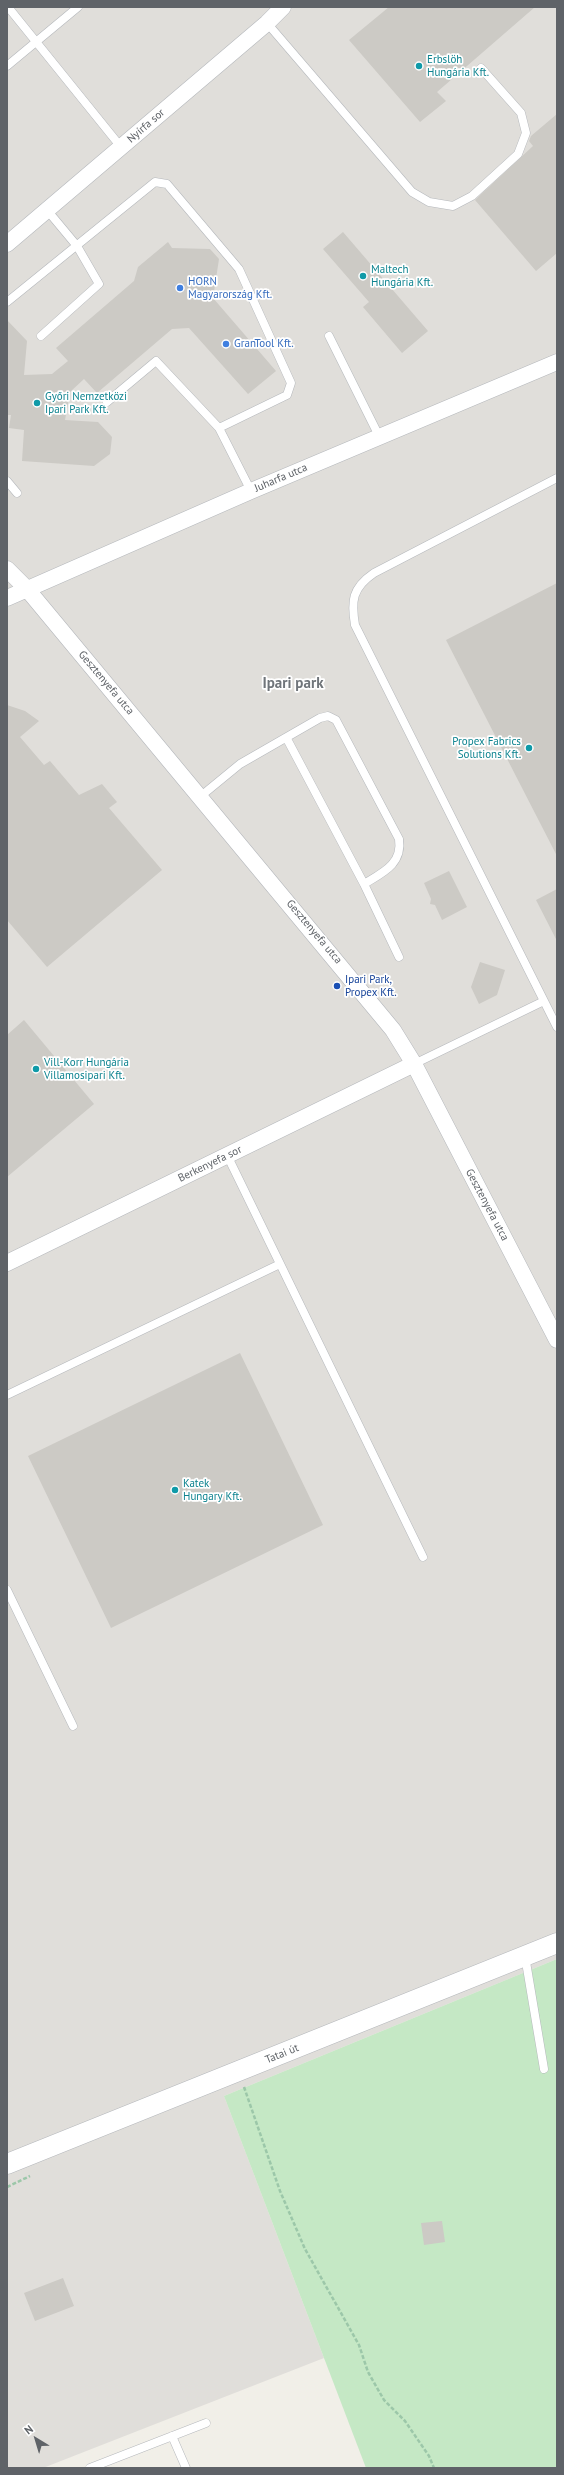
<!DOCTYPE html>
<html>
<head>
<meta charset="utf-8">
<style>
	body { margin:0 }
	#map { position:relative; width:564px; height:2475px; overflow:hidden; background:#f1efe8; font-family:"PT Sans",sans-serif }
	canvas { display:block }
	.frame { position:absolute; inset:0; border:8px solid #5f6368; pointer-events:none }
	.north { position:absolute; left:16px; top:2419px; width:40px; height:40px; -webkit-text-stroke:3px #fff; paint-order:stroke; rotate:322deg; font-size:11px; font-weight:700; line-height:16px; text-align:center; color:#5f6368 }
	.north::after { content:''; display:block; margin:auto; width:14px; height:18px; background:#5f6368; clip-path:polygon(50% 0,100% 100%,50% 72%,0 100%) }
</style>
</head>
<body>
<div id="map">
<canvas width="564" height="2475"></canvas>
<div class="frame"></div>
<div class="north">N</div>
</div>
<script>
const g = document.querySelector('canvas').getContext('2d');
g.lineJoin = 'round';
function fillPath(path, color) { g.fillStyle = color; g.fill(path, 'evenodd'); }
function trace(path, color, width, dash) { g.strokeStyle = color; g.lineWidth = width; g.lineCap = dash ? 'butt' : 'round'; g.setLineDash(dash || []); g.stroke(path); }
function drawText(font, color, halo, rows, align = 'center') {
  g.font = font + ' "PT Sans",sans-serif'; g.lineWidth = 3.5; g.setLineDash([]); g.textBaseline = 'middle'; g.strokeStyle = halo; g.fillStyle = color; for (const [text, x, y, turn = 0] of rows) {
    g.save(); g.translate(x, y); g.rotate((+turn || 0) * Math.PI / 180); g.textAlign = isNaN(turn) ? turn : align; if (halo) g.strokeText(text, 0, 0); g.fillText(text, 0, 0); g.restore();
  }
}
const industrial = new Path2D(`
	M7 7H557V1959L224 2096 324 2358 43 2468H7Z`);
const green = new Path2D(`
	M557 1959V2468H366L224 2096Z`);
const building = new Path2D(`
	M389 7H535L437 92 446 101 420 122 349 40Z
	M557 114V253L536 271 475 200 533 146 529 141 531 136Z
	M343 232 428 331 402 353 363 307 369 302 323 249Z
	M168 242 172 248 210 249 219 259 213 298 276 371 248 394 189 328 172 329 97 393 84 379 70 392 65 420 98 422 112 437 110 454 94 466 22 461 24 430 9 428 11 415H7V320L27 341 24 375 52 374 68 361 56 348 134 281 138 267Z
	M557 583V856L446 640Z
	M7 705 25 711 39 721 20 737 44 765 50 761 79 795 102 784 117 802 109 808 162 870 47 967 7 920Z
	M449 871 467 907 442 920 435 905 430 904 431 899 424 883Z
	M557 889V941L536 900Z
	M480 962 505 970 497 995 479 1004 471 987Z
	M24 1020 94 1104 7 1177V1035Z
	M240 1353 323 1525 111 1628 28 1456Z
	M442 2221 445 2242 424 2245 421 2223Z
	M63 2278 74 2306 35 2321 24 2293Z`);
const path = new Path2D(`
	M244 2087 280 2191 305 2249 359 2345 368 2372 384 2400 405 2421 429 2456 434 2468
	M7 2187 30 2176`);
const service = new Path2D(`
	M8 7 121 147
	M267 23 412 192 429 202 453 206 472 196 518 154 526 133 521 113 481 68
	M7 66 78 7
	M7 302 155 182 167 184 239 269 291 383 287 395 219 428
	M41 336 99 284 77 246 47 210
	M329 336 379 436
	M107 402 156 361 219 428 251 491
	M7 481 17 493
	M201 796 240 764 320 718 328 716 336 720 399 839C403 864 382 873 364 884L287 739
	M364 884 399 957
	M544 1001 557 1027
	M414 1064 544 1001 355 625C351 601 352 588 374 573L557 478
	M227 1155 423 1557
	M7 1395 280 1264
	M7 1590 73 1726
	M525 1956 544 2069
	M172 2436 186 2468
	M90 2468 206 2423`);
const minor = new Path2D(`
	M7 244 267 23 283 7
	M7 569 27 589 393 1030 414 1064 557 1340
	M7 598 251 491 557 362
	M7 1263 414 1064`);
const tertiary = new Path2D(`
	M7 2164 557 1943`);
const markers = [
	[419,66,4,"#0f9aa8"],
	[363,276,4,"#0f9aa8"],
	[180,288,4,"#3f7fe0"],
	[226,344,4,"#3f7fe0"],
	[37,403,4,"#0f9aa8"],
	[529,748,4,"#0f9aa8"],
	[337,986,4,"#1a4fb4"],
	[36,1069,4,"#0f9aa8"],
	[175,1490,4,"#0f9aa8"]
];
const cultureNames = [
	["Erbslöh",427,60],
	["Hungária Kft.",427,73],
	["Maltech",371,270],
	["Hungária Kft.",371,283],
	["Győri Nemzetközi",45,397],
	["Ipari Park Kft.",45,410],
	["Propex Fabrics",521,742,"right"],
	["Solutions Kft.",521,755,"right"],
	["Vill-Korr Hungária",44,1063],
	["Villamosipari Kft.",44,1076],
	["Katek",183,1484],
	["Hungary Kft.",183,1497]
];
const streetNames = [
	["Nyírfa sor",146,126,-41],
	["Juharfa utca",281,478,-23],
	["Gesztenyefa utca",106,683,50],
	["Gesztenyefa utca",314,932,50],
	["Berkenyefa sor",210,1164,-26],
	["Gesztenyefa utca",487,1205,62],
	["Tatai út",282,2054,-22]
];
const shopNames = [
	["HORN",188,282],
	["Magyarország Kft.",188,295],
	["GranTool Kft.",234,344]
];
const transitNames = [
	["Ipari Park,",345,980],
	["Propex Kft.",345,993]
];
const districtNames = [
	["Ipari park",293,684]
];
fillPath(industrial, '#e0deda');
fillPath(green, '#c5e8c5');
fillPath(building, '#cccac5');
trace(service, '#b5b8bc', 9);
trace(minor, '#b5b8bc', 17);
trace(tertiary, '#b5b8bc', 21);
trace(path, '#9cc7a9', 2.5, [4, 2]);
trace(service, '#fff', 8);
trace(minor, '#fff', 16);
trace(tertiary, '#fff', 20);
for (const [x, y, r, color] of markers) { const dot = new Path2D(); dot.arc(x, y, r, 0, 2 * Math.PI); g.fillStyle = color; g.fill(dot); trace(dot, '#fff', 1.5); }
drawText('11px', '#0d838f', '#fff', cultureNames, 'left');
drawText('11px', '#5f6368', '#fff', streetNames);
drawText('11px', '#366cbe', '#fff', shopNames, 'left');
drawText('11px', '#164399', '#fff', transitNames, 'left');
drawText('bold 15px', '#70757a', '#fff', districtNames);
</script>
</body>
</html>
